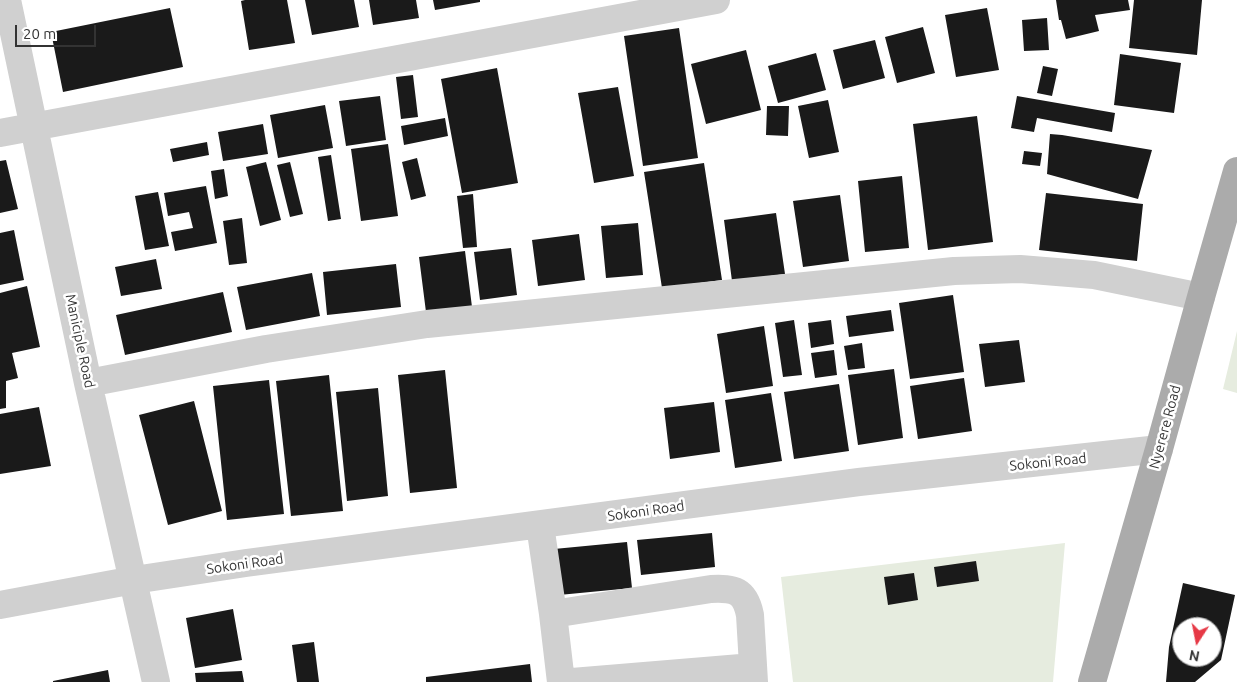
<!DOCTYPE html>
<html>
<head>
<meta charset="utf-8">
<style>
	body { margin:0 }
	#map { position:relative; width:1237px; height:682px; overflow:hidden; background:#fff; font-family:Ubuntu,sans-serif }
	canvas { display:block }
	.north { position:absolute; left:1172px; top:617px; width:50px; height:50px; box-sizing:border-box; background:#fff; border:1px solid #adadad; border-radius:50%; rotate:191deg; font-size:14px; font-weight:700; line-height:20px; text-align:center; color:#333 }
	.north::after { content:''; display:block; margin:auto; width:18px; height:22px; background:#e63946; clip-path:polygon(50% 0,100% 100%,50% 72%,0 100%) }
	.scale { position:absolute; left:15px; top:25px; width:81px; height:22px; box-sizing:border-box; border:2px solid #333; border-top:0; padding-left:6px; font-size:15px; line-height:18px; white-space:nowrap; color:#333; -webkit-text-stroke:4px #fff; paint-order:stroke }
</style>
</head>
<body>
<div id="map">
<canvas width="1237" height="682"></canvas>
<div class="north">N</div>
<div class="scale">20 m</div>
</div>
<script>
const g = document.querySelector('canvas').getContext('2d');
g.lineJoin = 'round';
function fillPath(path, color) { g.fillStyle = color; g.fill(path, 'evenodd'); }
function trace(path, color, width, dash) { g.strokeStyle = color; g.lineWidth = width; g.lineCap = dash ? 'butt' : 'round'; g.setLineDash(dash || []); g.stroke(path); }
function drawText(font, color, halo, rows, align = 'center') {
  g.font = font + ' Ubuntu,sans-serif'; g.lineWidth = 5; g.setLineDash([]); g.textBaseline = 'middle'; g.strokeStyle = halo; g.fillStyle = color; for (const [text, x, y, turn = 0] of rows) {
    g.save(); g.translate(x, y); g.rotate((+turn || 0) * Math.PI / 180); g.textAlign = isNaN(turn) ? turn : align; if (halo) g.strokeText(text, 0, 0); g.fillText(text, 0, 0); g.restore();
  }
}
const green = new Path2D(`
	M1237 331V393L1223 389Z
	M1065 543 1053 682H793L781 577Z`);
const building = new Path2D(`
	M245 0H287L295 43 249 50 241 1Z
	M305 0H354L359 27 312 35Z
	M369 0H416L419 18 373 25Z
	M433 0H480V2L435 10Z
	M1056 0H1128L1130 10 1095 15 1099 31 1066 39 1061 20H1059Z
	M1134 0H1202L1197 55 1129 48Z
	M170 8 183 67 63 92 51 32Z
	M987 8 999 70 956 77 945 15Z
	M1047 18 1049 50 1024 51 1022 20Z
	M923 27 935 73 897 83 885 37Z
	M679 28 698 158 643 166 624 36Z
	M875 40 885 78 843 89 833 50Z
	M746 50 761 110 706 124 691 64Z
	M816 53 826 90 778 103 768 66Z
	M1120 54 1181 63 1174 113 1114 105Z
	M1043 66 1058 69 1052 96 1037 93Z
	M497 68 518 183 462 193 441 79Z
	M413 75 418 117 401 119 396 77Z
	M618 87 634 176 594 183 578 93Z
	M380 96 386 140 346 146 339 101Z
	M1017 96 1115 113 1112 132 1037 118 1034 132 1011 128Z
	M828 100 839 152 809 158 798 106Z
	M325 105 333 148 278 158 270 115Z
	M767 106H789L788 136 766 135Z
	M977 116 993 242 928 250 913 124Z
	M445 118 448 136 404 145 401 126Z
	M263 124 268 154 223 161 218 132Z
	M1050 134 1062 135 1152 150 1138 199 1047 174Z
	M207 142 209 155 173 162 170 149Z
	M388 144 398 216 361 221 351 149Z
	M1024 151 1042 153 1040 166 1022 164Z
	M331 155 341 219 328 221 318 157Z
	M417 158 426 196 411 200 402 162Z
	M6 160 18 209 0 213V161Z
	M266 162 281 220 260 226 246 167Z
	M290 162 303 214 290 217 277 165Z
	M704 163 722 280 662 288 644 172Z
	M224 169 228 196 215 199 211 171Z
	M902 176 909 248 865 252 858 181Z
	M206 186 217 243 175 251 171 232 193 228 189 212 168 216 164 193Z
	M158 192 169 246 145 250 135 196Z
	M1046 193 1143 204 1137 261 1039 250Z
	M473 194 477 247 463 248 457 196Z
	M840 195 849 261 803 267 793 201Z
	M776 213 785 274 732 281 724 220Z
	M242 218 247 263 229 265 223 221Z
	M638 223 643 275 606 278 601 226Z
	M14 230 24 280 0 285V233Z
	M579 234 585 280 538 286 532 240Z
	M511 248 517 295 480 300 474 252Z
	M465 251 472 307 426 312 419 257Z
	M156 259 162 289 121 296 115 267Z
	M396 264 401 307 327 315 323 272Z
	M312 273 320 316 246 330 237 287Z
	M27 286 40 347 12 353 18 378 6 381V408L0 409V293Z
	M223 292 232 332 125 355 116 315Z
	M953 295 964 372 910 379 899 303Z
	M891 310 894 331 849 337 846 316Z
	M794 320 802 375 783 377 775 323Z
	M831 320 834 344 811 348 808 323Z
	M764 326 773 386 726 393 717 334Z
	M1019 340 1025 382 985 387 979 344Z
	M862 343 865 368 848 370 844 346Z
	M834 350 837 375 815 378 811 353Z
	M894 369 903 438 858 445 848 375Z
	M445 370 457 488 410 493 398 375Z
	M329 375 343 511 291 516 276 381Z
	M964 378 972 431 918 439 910 386Z
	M269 380 284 514 227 520 213 386Z
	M839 384 849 451 794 459 784 392Z
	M378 388 388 496 347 501 336 392Z
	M771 393 782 461 735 468 725 400Z
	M194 401 222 511 168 525 139 415Z
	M714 402 720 452 670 459 664 408Z
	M39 407 51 466 0 474V414Z
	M712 533 715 567 641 575 637 540Z
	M627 542 632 588 559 595 554 549Z
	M976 561 979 581 937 587 934 567Z
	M914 573 918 600 888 605 884 577Z
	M1183 583 1235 595 1221 660 1195 682H1166L1169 647ZM1182 627H1212V657H1182Z
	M233 609 242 660 195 668 186 618Z
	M314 642 319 682H297L292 645Z
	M530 664 532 682H426V677Z
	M108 670 110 682H53V681Z
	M242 671 244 682H196L195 673Z`);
const minor = new Path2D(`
	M7 0 88 383 156 682
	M0 133 716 0
	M88 383 266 349 427 324 954 271 1020 269 1094 275 1201 297
	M540 525 553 614 561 682
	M0 605 134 580 246 563 859 482 1159 449
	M553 614 711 589C734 588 745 590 750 615L754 682
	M572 682 753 667`);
const major = new Path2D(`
	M1092 682 1159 449 1201 297 1237 171`);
const streetNames = [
	["Maniciple Road",80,341,78],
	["Nyerere Road",1165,427,-75],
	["Sokoni Road",1048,462,-6],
	["Sokoni Road",646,511,-8],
	["Sokoni Road",245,564,-8]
];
fillPath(green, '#e6ecdf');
fillPath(building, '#1a1a1a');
trace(minor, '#d0d0d0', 28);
trace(major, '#ababab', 28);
drawText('14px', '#333', '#fff', streetNames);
</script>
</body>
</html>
